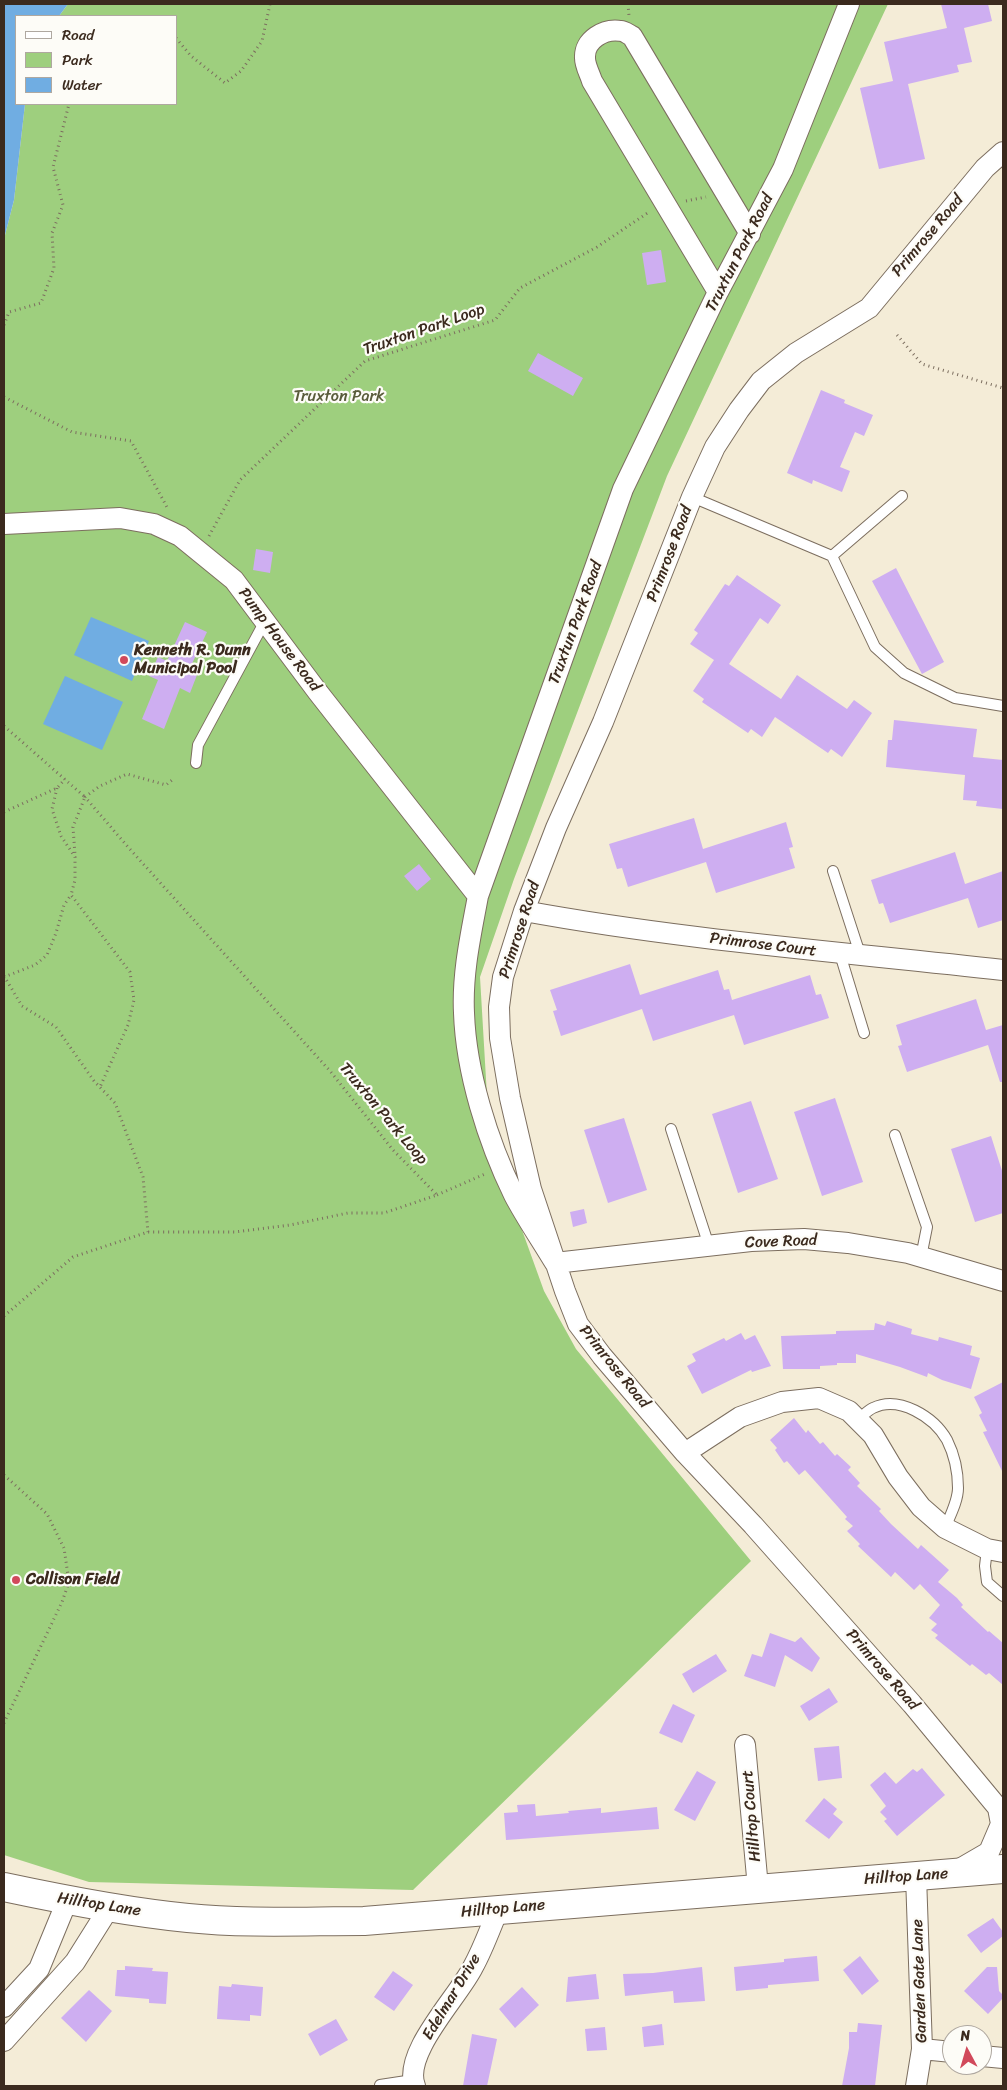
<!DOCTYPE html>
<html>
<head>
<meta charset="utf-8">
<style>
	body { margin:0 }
	#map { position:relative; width:1007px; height:2090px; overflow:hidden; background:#f4ecd7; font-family:Sriracha,sans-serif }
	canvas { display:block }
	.frame { position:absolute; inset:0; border:5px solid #3b2a1e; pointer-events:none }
	.legend { position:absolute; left:15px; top:15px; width:162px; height:90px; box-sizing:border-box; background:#fdfcf7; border:1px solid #afa8a0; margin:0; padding:6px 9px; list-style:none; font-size:15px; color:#3b2a1e }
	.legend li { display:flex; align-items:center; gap:10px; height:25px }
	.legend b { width:25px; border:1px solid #afa8a0 }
	.north { position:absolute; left:942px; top:2025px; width:50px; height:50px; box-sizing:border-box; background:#fdfcf7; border:1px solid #afa8a0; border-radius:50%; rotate:354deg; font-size:14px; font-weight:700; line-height:20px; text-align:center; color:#3b2a1e }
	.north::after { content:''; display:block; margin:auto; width:18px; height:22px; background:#d1495b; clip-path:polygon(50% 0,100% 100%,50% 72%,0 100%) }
</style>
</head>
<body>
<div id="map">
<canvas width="1007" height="2090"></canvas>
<div class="frame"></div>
<ul class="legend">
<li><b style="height:6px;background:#fff"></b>Road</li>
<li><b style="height:14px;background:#9ecf7e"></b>Park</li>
<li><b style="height:14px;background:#70ade2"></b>Water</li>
</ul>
<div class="north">N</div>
</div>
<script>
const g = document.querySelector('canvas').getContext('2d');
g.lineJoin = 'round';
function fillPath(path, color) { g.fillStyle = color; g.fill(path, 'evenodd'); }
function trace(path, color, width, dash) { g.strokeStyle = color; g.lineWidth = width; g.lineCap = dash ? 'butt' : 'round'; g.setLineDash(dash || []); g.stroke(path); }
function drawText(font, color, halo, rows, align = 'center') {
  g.font = font + ' Sriracha,sans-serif'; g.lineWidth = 4.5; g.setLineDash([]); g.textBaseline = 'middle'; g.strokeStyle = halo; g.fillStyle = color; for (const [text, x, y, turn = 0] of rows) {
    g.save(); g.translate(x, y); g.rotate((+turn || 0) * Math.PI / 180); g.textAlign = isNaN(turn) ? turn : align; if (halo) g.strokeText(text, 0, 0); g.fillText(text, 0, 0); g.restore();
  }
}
const green = new Path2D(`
	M68 4H888L667 476 514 879 480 977 487 1096 518 1219 544 1291 576 1349 751 1561 413 1890 89 1882 4 1855V239L14 200 25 104H176V16H59Z`);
const water = new Path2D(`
	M4 4H68L59 16H16V104H25L14 200 4 239Z
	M91 617 149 641 132 681 74 655Z
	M65 676 123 702 102 750 43 724Z`);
const building = new Path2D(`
	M941 4H988L992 21 964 28 972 62 957 65 959 72 908 84 925 159 879 169 860 88 893 81 884 42 947 28Z
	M661 250 666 282 647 285 642 253Z
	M538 353 583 378 573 396 528 371Z
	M821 390 845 400 844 403 873 415 864 436 855 432 840 467 850 471 842 492 813 480 812 484 787 473Z
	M256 549 273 552 270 573 253 570Z
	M896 568 944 662 922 674 872 581Z
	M737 575 781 605 768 624 760 618 729 664 781 699 797 675 847 709 854 700 872 713 842 757 831 749 828 753 775 717 762 737 751 729 748 733 702 702 704 699 693 691 714 660 690 644 698 633 694 630 725 584 729 586Z
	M185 622 207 632 189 670 197 675 190 693 180 688 164 729 142 719 158 680 149 676 158 657 167 661Z
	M894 720 977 729 973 757 1003 760V809L976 806 977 801 963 800 965 775 886 767 888 740H892Z
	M694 818 703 849 786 822 793 847 789 848 795 868 716 893 706 862 628 887 622 868 617 869 609 844Z
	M955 852 965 884 1003 871V920L978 928 968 898 890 923 883 903 879 904 871 880Z
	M419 864 431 879 417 891 404 876Z
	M630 964 640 995 718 970 724 990 729 989 732 1000 810 975 816 995 821 994 829 1018 744 1045 734 1015 653 1041 642 1009 561 1036 553 1011 557 1010 550 990Z
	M976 999 986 1030 1003 1025V1082H1000L988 1045 907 1072 898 1046 902 1045 896 1025Z
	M835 1098 863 1182 822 1196 794 1112Z
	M751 1101 778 1179 738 1193 712 1114Z
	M624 1118 647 1190 608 1203 584 1130Z
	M991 1136 1003 1174V1213L975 1222 951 1149Z
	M584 1209 587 1223 573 1227 570 1212Z
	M887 1321 912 1329 911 1334 938 1341 939 1337 972 1346 970 1355 980 1358 971 1389 942 1380 928 1373 927 1377 900 1367 856 1354V1363H837V1365L820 1366V1369H783L781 1336 836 1334V1331L874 1330 875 1323 885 1326Z
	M741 1333 745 1340 755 1335 771 1366 752 1372 751 1370 702 1394 687 1366 696 1361 692 1354 724 1338 726 1341Z
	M1003 1382V1473L983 1432 987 1431 979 1415 982 1413 974 1397Z
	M794 1418 806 1433 808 1430 820 1444 823 1442 835 1456 837 1454 851 1467 848 1470 860 1483 857 1486 881 1509 879 1511 891 1524 918 1549 921 1545 949 1570 938 1582 957 1598 963 1605 961 1607 988 1632 989 1631 1003 1643V1685L989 1673 986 1675 972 1664 970 1666 935 1638 938 1635 931 1630 937 1624 929 1618 940 1605 920 1584 914 1590 895 1572 891 1577 858 1546 860 1544 847 1531 853 1526 845 1519 847 1517 805 1470 799 1475 787 1461 784 1463 775 1450 777 1448 770 1440Z
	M770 1633 795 1642 801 1637 820 1658 812 1672 785 1655 775 1687 744 1676 752 1654 762 1657Z
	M716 1654 727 1671 693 1693 682 1674Z
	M829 1688 838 1702 809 1721 800 1706Z
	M673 1704 695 1715 682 1743 659 1733Z
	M839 1746 842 1778 818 1781 814 1748Z
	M922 1768 945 1795 897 1836 884 1821 887 1819 880 1812 886 1806 870 1785 885 1772 896 1784 913 1769 917 1772Z
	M697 1771 716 1782 695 1821 674 1810Z
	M824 1798 837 1809 833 1814 843 1822 829 1839 805 1821Z
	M535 1804 536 1816 569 1813 568 1811 601 1808V1813L657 1807 659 1829 506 1840 504 1813 518 1812 517 1805Z
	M993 1918 1003 1932V1936L981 1953 967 1935Z
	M817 1956 819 1981 768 1985V1988L736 1991 734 1967 784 1962V1959Z
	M860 1956 879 1981 862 1995 843 1970Z
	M125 1966 153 1968 152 1971 168 1972 166 2004 149 2003V1999L115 1996 117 1970H125Z
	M702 1967 705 2001 674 2003 673 1991 625 1996 623 1974 653 1973Z
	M987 1967H997L999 1991 1003 1995V1998L988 2014 964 1991Z
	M393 1971 413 1985 394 2011 374 1997Z
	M596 1974 599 1999 566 2002 568 1977Z
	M232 1984 263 1987 261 2016 250 2015V2021L217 2019 219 1986 231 1987Z
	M522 1987 539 2005 515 2028 499 2009Z
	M89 1990 112 2011 86 2042 61 2018Z
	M336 2019 348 2040 320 2056 308 2034Z
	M858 2023 882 2025 875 2086H842L849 2048V2032H857Z
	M662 2024 664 2045 644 2047 642 2027Z
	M605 2027 607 2050 587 2051 585 2029Z
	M472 2034 497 2039 487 2086H463Z`);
const path = new Path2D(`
	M628 4 629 16
	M176 38 191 56 225 83 241 71 262 41 270 4
	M686 201 706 197
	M4 325 9 312 41 303 54 268 52 233 63 205 53 167 69 104
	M897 335 922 364 1003 388
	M4 397 72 432 131 441 168 509
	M209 536 240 480 365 361 495 320 520 288 597 247 649 212
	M4 726 85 797 73 827 75 855
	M57 788 52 809 61 836 75 857V880L71 895 130 972 134 1000 128 1025 100 1087
	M4 812 57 788 65 779
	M4 976 22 1006 56 1027 94 1081 115 1103 143 1177 148 1232
	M4 977 35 965 47 955 56 933 64 905 71 895
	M437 1195 485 1174
	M4 1316 73 1257 148 1232H235L290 1225 348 1213H384L437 1195 393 1150 330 1071 128 847 85 797 100 786 127 774 166 785 172 780
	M4 1475 47 1514 64 1548 69 1582 62 1602 4 1723`);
const lane = new Path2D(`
	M692 497 832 556 875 647 904 673 955 698 1003 706
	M832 556 902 496
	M196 763 198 745 265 621
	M833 871 860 954
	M840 954 864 1033
	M671 1129 709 1246
	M895 1135 927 1227 921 1257
	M858 1419C863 1416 868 1410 873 1408 899 1395 934 1417 947 1440 954 1454 958 1472 958 1488 958 1501 950 1516 945 1528
	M987 1549 985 1566 987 1582 1003 1596
	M380 2085 413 2080`);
const street = new Path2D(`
	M849 4 783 169 718 292 623 489 478 896C471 934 462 973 464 1013 466 1072 488 1142 514 1195 526 1218 542 1241 555 1263L751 1241 804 1239 848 1243 908 1253 1003 1281
	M1003 152 985 168 869 308 796 353 761 381 739 410 715 447 692 497 603 722 556 828 524 911 503 977 499 1007 500 1038 510 1098 531 1189 565 1291 578 1324 602 1356 685 1453 753 1525 912 1704 1003 1814
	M718 292 592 81C590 74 585 66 585 58 584 40 604 28 621 31 625 31 629 35 632 36L750 234
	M4 524 120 518 154 524 180 536 234 580 317 691 478 896
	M524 911C682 940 843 952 1003 970
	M685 1453 740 1417 782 1402 819 1398 849 1411 873 1435 898 1477 921 1507 945 1528 987 1549 1003 1552
	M745 1745 758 1888
	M958 1870 989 1852 1001 1824 998 1808
	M916 1876 922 2049 916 2086
	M4 2007 39 1969 67 1901
	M4 2041 75 1962 109 1908
	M922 2049 952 2052
	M982 2056 1003 2058
	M415 2086C402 2053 459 1996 473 1967 483 1949 490 1929 498 1910`);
const secondary = new Path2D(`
	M4 1887C65 1900 126 1912 188 1918 246 1924 305 1921 364 1921L1003 1869`);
const markers = [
	[124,660,5,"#d1495b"],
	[16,1580,5,"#d1495b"]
];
const streetNames = [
	["Primrose Road",928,236,-50],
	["Truxtun Park Road",740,253,-63],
	["Truxton Park Loop",424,330,-19],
	["Primrose Road",670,554,-69],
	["Truxtun Park Road",576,623,-70],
	["Pump House Road",279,640,53],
	["Primrose Road",520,930,-72],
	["Primrose Court",763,945,7],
	["Truxton Park Loop",383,1114,50],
	["Cove Road",781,1242,-2],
	["Primrose Road",614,1367,51],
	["Primrose Road",882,1670,49],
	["Hilltop Court",752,1816,-95],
	["Hilltop Lane",906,1877,-4],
	["Hilltop Lane",99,1905,9],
	["Hilltop Lane",503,1909,-5],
	["Garden Gate Lane",920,1981,-92],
	["Edelmar Drive",452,1997,-59]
];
const parkNames = [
	["Truxton Park",339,397]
];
const poiNames = [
	["Kenneth R. Dunn",134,651],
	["Municipal Pool",134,669],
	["Collison Field",26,1580]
];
fillPath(green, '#9ecf7e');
fillPath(water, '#70ade2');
fillPath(building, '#ceaef1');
trace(lane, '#7c6e5f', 12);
trace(street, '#7c6e5f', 22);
trace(secondary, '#7c6e5f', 30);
trace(path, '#7c6e5f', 3, [1, 4]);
trace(lane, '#fff', 10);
trace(street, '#fff', 20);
trace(secondary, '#fff', 28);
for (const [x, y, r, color] of markers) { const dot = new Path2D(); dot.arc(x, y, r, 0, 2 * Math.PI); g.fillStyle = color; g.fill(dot); trace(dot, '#fdfcf7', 2); }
drawText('16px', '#3b2a1e', '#fdfcf7', streetNames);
drawText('16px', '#595c3b', '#fdfcf7', parkNames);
drawText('bold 16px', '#3b2a1e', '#fdfcf7', poiNames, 'left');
</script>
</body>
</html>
